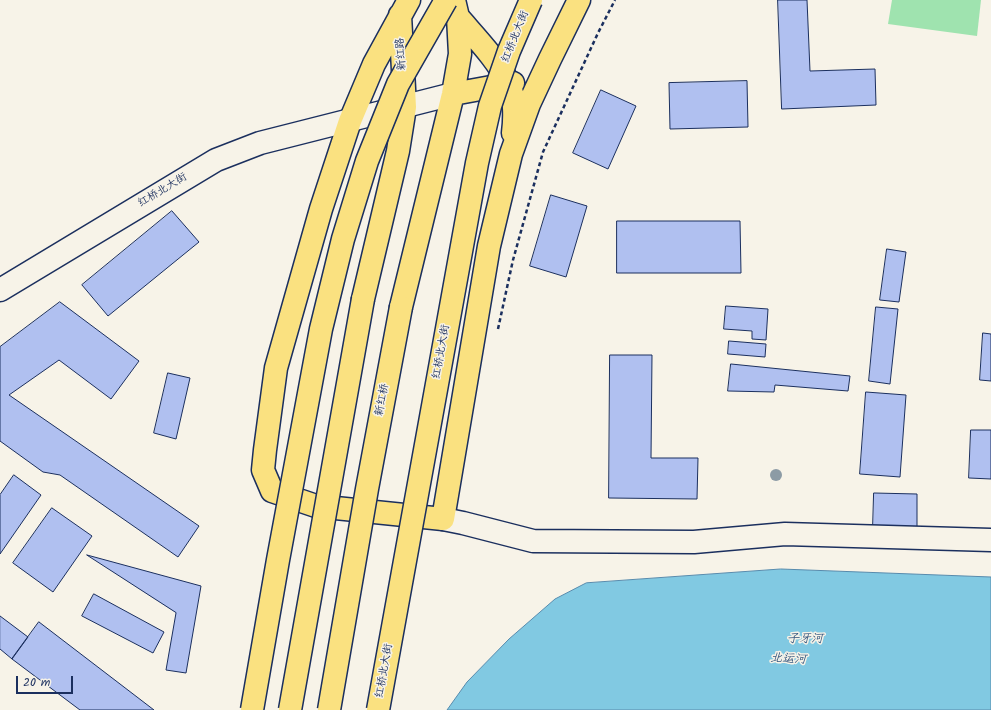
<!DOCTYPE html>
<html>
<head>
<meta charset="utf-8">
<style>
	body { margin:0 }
	#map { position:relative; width:991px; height:710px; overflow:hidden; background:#f7f3e8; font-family:Kalam,sans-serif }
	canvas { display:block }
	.scale { position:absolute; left:16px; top:676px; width:57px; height:18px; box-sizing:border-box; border:2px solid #1b2f5e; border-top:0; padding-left:5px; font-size:12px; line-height:14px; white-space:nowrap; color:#1b2f5e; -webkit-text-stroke:3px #f7f3e8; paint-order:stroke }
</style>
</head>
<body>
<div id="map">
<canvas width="991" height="710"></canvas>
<div class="scale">20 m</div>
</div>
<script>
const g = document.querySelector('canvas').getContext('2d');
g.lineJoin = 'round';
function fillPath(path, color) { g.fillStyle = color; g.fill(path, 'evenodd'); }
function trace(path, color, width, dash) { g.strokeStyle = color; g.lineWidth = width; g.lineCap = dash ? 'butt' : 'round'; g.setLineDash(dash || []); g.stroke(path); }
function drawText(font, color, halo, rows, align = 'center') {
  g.font = font + ' Kalam,"LXGW WenKai TC",sans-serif'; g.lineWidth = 3; g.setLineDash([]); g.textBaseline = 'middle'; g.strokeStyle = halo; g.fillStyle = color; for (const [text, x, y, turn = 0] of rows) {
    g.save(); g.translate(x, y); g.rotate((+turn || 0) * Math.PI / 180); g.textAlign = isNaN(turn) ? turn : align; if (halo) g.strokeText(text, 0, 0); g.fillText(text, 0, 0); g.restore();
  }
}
const green = new Path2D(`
	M892 0H981L977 36 888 24Z`);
const water = new Path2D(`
	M781 569 991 577V710H447L467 682 509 639 555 599 586 583Z`);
const building = new Path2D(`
	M778 0H807L810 71 875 69 876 105 782 109Z
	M747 81 748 127 670 129 669 83Z
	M601 90 636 106 608 169 573 153Z
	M551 195 587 206 566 277 530 266Z
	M172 211 199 242 108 316 82 285Z
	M617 221H740L741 273H617Z
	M887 249 906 252 899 302 880 300Z
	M60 302 139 361 111 399 59 360 9 395 199 526 178 557 60 475 43 472 0 441V347Z
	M726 306 768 309 766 340 752 339V331L724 329Z
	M876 307 898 309 890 384 869 381Z
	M983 333 991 334V381L980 380Z
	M729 341 766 344 765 357 728 354Z
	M610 355H652L651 458H698L697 499 609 498Z
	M731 364 850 376 848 391 775 385 774 392 728 391Z
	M168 373 190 378 176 439 154 433Z
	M866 392 906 395 900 477 860 474Z
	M971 430H991V479L969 478Z
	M14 475 41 495 0 554V495Z
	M874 493 917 494V528L873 527Z
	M52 508 92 536 53 592 13 563Z
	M87 555 201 586 186 673 166 670 176 613Z
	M94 594 164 632 153 653 82 616Z
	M0 616 28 637 12 659 0 649Z
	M39 622 154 710H80L12 659Z`);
const path = new Path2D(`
	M498 329 513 260 543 152 598 33 615 0`);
const minor = new Path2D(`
	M0 290 216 160 260 143 453 94
	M443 519 463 523 533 541 694 542 785 534 991 540`);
const major = new Path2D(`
	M409 0 374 64 350 121 321 209 276 368 265 450 263 470 272 491 316 506 443 519 489 246 511 154 529 104 550 59 579 0
	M458 17C476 38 497 59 509 84 515 97 515 118 513 133
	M453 94 513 83
	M363 299 398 151 405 107 400 15
	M401 307 453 94 460 54 458 17 454 0`);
const majorBridge = new Path2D(`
	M252 710 278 560 321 329 343 239 367 161 398 84 446 0
	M290 710 363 299
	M329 710 367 489 401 307
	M378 710 477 163 490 106 509 51 531 0`);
const trees = [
	[776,475]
];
const streetNames = [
	["红桥北大街",516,37,-68],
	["新红路",402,54,-94],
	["红桥北大街",163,191,-31],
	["红桥北大街",442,352,-80],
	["新红桥",383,400,-79],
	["红桥北大街",385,671,-80]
];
const waterNames = [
	["子牙河",805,640],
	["北运河",788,660,3]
];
fillPath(green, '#9fe3af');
fillPath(water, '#81c9e2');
trace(water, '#588bad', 1);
fillPath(building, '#b0c0f0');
trace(building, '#1b2f5e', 1);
trace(minor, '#1b2f5e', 25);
trace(major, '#1b2f5e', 25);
trace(path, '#1b2f5e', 2.5, [4, 3]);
trace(minor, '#f7f3e8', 22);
trace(major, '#fae180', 22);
trace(majorBridge, '#1b2f5e', 25, []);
trace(majorBridge, '#fae180', 22);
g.fillStyle = '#8c9ba5';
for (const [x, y] of trees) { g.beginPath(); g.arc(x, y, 6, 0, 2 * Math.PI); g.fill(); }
drawText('11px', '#1b2f5e', '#f7f3e8', streetNames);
drawText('italic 12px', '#34567f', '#f7f3e8', waterNames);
</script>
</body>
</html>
